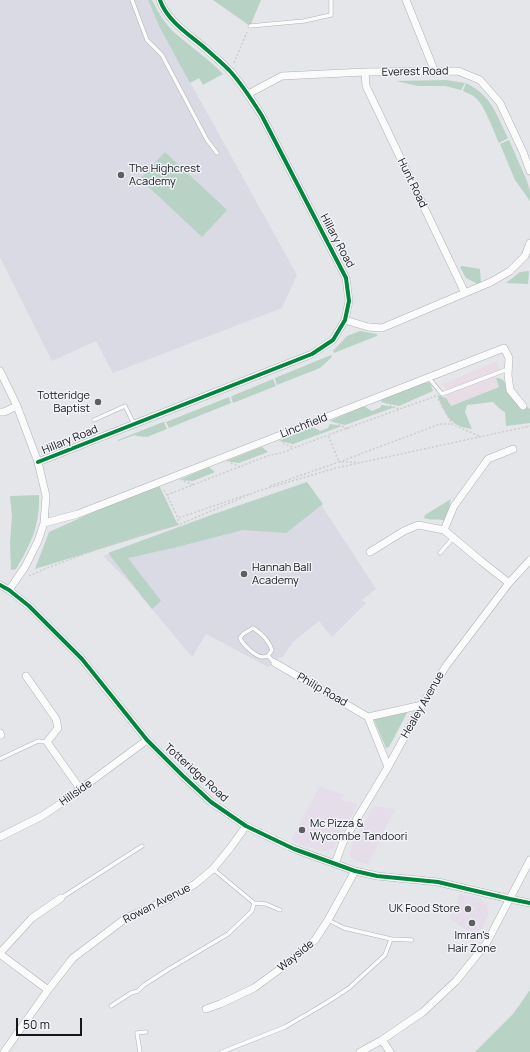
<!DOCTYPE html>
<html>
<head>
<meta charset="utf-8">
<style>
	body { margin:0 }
	#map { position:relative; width:530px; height:1052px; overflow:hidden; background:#e5e6ea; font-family:Manrope,sans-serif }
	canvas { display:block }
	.scale { position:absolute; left:16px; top:1018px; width:66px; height:18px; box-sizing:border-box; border:2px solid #171719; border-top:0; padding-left:5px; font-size:12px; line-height:14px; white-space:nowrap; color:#171719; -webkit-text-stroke:3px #f1f2f8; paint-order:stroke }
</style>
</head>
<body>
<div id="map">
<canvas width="530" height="1052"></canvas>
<div class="scale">50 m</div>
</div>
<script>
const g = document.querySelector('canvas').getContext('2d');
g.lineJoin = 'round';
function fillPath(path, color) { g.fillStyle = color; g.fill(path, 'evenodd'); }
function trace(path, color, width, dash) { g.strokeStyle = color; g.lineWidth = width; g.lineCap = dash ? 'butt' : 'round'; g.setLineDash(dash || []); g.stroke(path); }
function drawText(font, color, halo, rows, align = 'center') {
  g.font = font + ' Manrope,sans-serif'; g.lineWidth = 3; g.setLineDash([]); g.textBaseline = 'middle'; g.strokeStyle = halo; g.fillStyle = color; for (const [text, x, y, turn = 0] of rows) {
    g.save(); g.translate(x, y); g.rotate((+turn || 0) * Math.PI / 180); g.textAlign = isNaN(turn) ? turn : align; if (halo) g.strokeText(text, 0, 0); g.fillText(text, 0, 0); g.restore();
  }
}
const commercial = new Path2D(`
	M320 786 344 795 342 800 347 802 348 801 358 804 334 848 330 850 323 851 307 847 291 840Z
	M374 806 395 809 368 864 354 861 350 856V852L351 847Z
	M460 894 481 899 487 905 488 914 487 918 483 927 476 937 449 918 456 906 458 896Z`);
const industrial = new Path2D(`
	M497 361 500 370 496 378 499 387 450 406 446 398V390L443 384Z`);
const built = new Path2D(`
	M0 0H148L160 28 297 275 282 308 113 373 96 341 52 361 0 257Z
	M307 483 376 589 362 600 366 603 332 637 319 621 293 642 282 658 280 657 268 667 206 634 192 657 131 584 103 556Z`);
const green = new Path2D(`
	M148 0H152C158 12 165 24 175 33 191 47 209 59 223 74L203 85 199 78 190 83 160 28Z
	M213 0H261L250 26Z
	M446 80 465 83 461 90 445 86H418L396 81Z
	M466 83C492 96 496 114 508 138L499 143C494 132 485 107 477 99 473 95 468 93 463 91Z
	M509 140 527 181 530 191V201L515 180 500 144Z
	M165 152 227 210 202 237 140 179Z
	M462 266 480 269 481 282 478 284 466 278 460 267Z
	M529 271 528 284 506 283 520 272Z
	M360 331 377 334V336L344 349 334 353 333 351 347 336Z
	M331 355 332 357 320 368 277 385 275 379V378Z
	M496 378C507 378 507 388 511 397L516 399 530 409V423L506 426 505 412 500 409 493 402 467 405 465 412 472 429C448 426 446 414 437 395L446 398 451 406 499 387Z
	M273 379 276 386 233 403 231 397 232 396Z
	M425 382 430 383 433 391 399 406 381 402 382 399Z
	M229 397 231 403 169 428 166 422Z
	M381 405 395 407 345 425 330 421 364 406 372 411 381 407Z
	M163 422H164L167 429 147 437 136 436 135 435 118 441V440Z
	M330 424 342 426 293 444 279 441 313 427 320 431 328 428Z
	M262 447 268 452 239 463 226 461Z
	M209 467 215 472 193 481 179 480Z
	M307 482 323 504 286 533 243 530 173 548 128 558 161 601 152 609 108 553 214 514Z
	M158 483 178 525 35 569 49 532Z
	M39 495C40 525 31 544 16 569L11 570 10 543 12 516 10 496Z
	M451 499 446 521C439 518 431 521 424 518L425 515Z
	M405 712 407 713 389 747 386 748 374 720 378 717 391 716Z
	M530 990V1052H475L513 1014Z`);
const path = new Path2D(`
	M234 63 247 32
	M436 396 328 435 339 462 440 424H452
	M438 399 452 424 481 437
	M386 403 400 410
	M335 422 348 429
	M283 443 294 448
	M231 463 240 467
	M184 481 194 485
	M270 486 339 462H358
	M164 490 167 495 178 518
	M167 495 267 456 281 453 328 435
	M178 525V518L249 494
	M29 576 47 568 108 545 178 525 258 491 336 468 530 426`);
const service = new Path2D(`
	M132 0 147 40 162 55 207 140 217 153
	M250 26 304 21 331 15V0
	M428 377 442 394 508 369
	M94 420 125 406 134 424
	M440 553 453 538
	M268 656C267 656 264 657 262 657 255 656 243 645 240 638L243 634 253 628C261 633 269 641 272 650L268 656 275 663
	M0 759 38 741 47 742
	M61 898 142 846
	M254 903 266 904 280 910
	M391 939 412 940
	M111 1006 131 993 138 991 144 985 169 969 228 934 252 911 254 903 213 869
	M140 1052 137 1033 146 1032
	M222 1052 285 1027 326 1003 349 988 385 955 391 939 344 928 328 920`);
const minor = new Path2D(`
	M406 0 435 72
	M365 72 366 86 465 293
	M248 94 282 76 365 72 458 71 480 80 500 103 523 152 530 171
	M345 320 368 327 382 328 491 282 510 271 525 256 530 243
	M0 371 17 406 38 462 46 496 44 523 38 541 25 567 9 590
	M0 412H4L17 406
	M38 462 312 354 333 340 345 320 349 301 346 278 262 116C252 100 242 84 229 70 222 63 214 56 206 49 190 35 167 21 160 0
	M44 523 78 514 504 348 509 358 508 375 510 390 523 406
	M444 530 454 506 488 459 513 449
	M370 552 404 531 418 525 444 530 481 561 509 583
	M0 585 9 590 29 606 82 659 147 740 183 776 211 802 246 826 294 849 355 871 377 876 438 882 510 899 530 903
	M275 663 368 717 422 705
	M26 676 56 719 58 728 47 742 81 790
	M368 717 388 767
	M0 733 1 735
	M0 837 42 816 63 802 147 740
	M335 864 343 842 388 767 422 705 446 666 509 583 530 560
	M0 953 32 918 61 898
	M0 954 48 990
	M206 1009 220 1004 254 988 280 969 315 940 328 920 355 871
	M382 1040 390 1052
	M4 1052 48 990 73 958 126 918 165 901 195 884 213 869 231 847 246 826
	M360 1052 382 1040 423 1012 456 981 486 944 530 860`);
const cycleway = new Path2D(`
	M38 462 312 354 333 340 345 320 349 301 346 278 262 116C252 100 242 84 229 70 222 63 214 56 206 49 190 35 167 21 160 0
	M0 585 9 590 29 606 82 659 147 740 183 776 211 802 246 826 294 849 355 871 377 876 438 882 510 899 530 903`);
const markers = [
	[121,175,4,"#5f5f62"],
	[98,402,4,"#5f5f62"],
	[244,574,4,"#5f5f62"],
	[302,830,4,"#5f5f62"],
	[468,909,4,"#5f5f62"],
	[472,923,4,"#5f5f62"]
];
const streetNames = [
	["Everest Road",415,72,-1],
	["Hunt Road",412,183,64],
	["Hillary Road",337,241,62],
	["Linchfield",304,426,-21],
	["Hillary Road",70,440,-22],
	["Philip Road",322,690,30],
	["Healey Avenue",423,705,-60],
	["Totteridge Road",196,773,42],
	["Hillside",76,793,-35],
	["Rowan Avenue",157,904,-27],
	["Wayside",296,956,-39]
];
const poiNames = [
	["The Highcrest",129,169],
	["Academy",129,182],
	["Totteridge",90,396,"right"],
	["Baptist",90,409,"right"],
	["Hannah Ball",252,568],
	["Academy",252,581],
	["Mc Pizza &",310,824],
	["Wycombe Tandoori",310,837],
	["UK Food Store",460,909,"right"],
	["Imran's",472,936,"center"],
	["Hair Zone",472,949,"center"]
];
fillPath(commercial, '#e5dde9');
fillPath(industrial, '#e8dce5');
fillPath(built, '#d9dae4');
fillPath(green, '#b8d2c6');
trace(service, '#b1b2b5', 4.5);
trace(minor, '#b1b2b5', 8);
trace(path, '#cdcdce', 1.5, [2, 2]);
trace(service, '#fbfbfc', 3.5);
trace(minor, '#fbfbfc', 7);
trace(cycleway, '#00873e', 4);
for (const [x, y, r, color] of markers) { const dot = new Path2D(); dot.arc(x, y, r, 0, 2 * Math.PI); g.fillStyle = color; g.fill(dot); trace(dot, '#f1f2f8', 1.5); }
drawText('11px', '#171719', '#f1f2f8', streetNames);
drawText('11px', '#171719', '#f1f2f8', poiNames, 'left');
</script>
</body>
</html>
